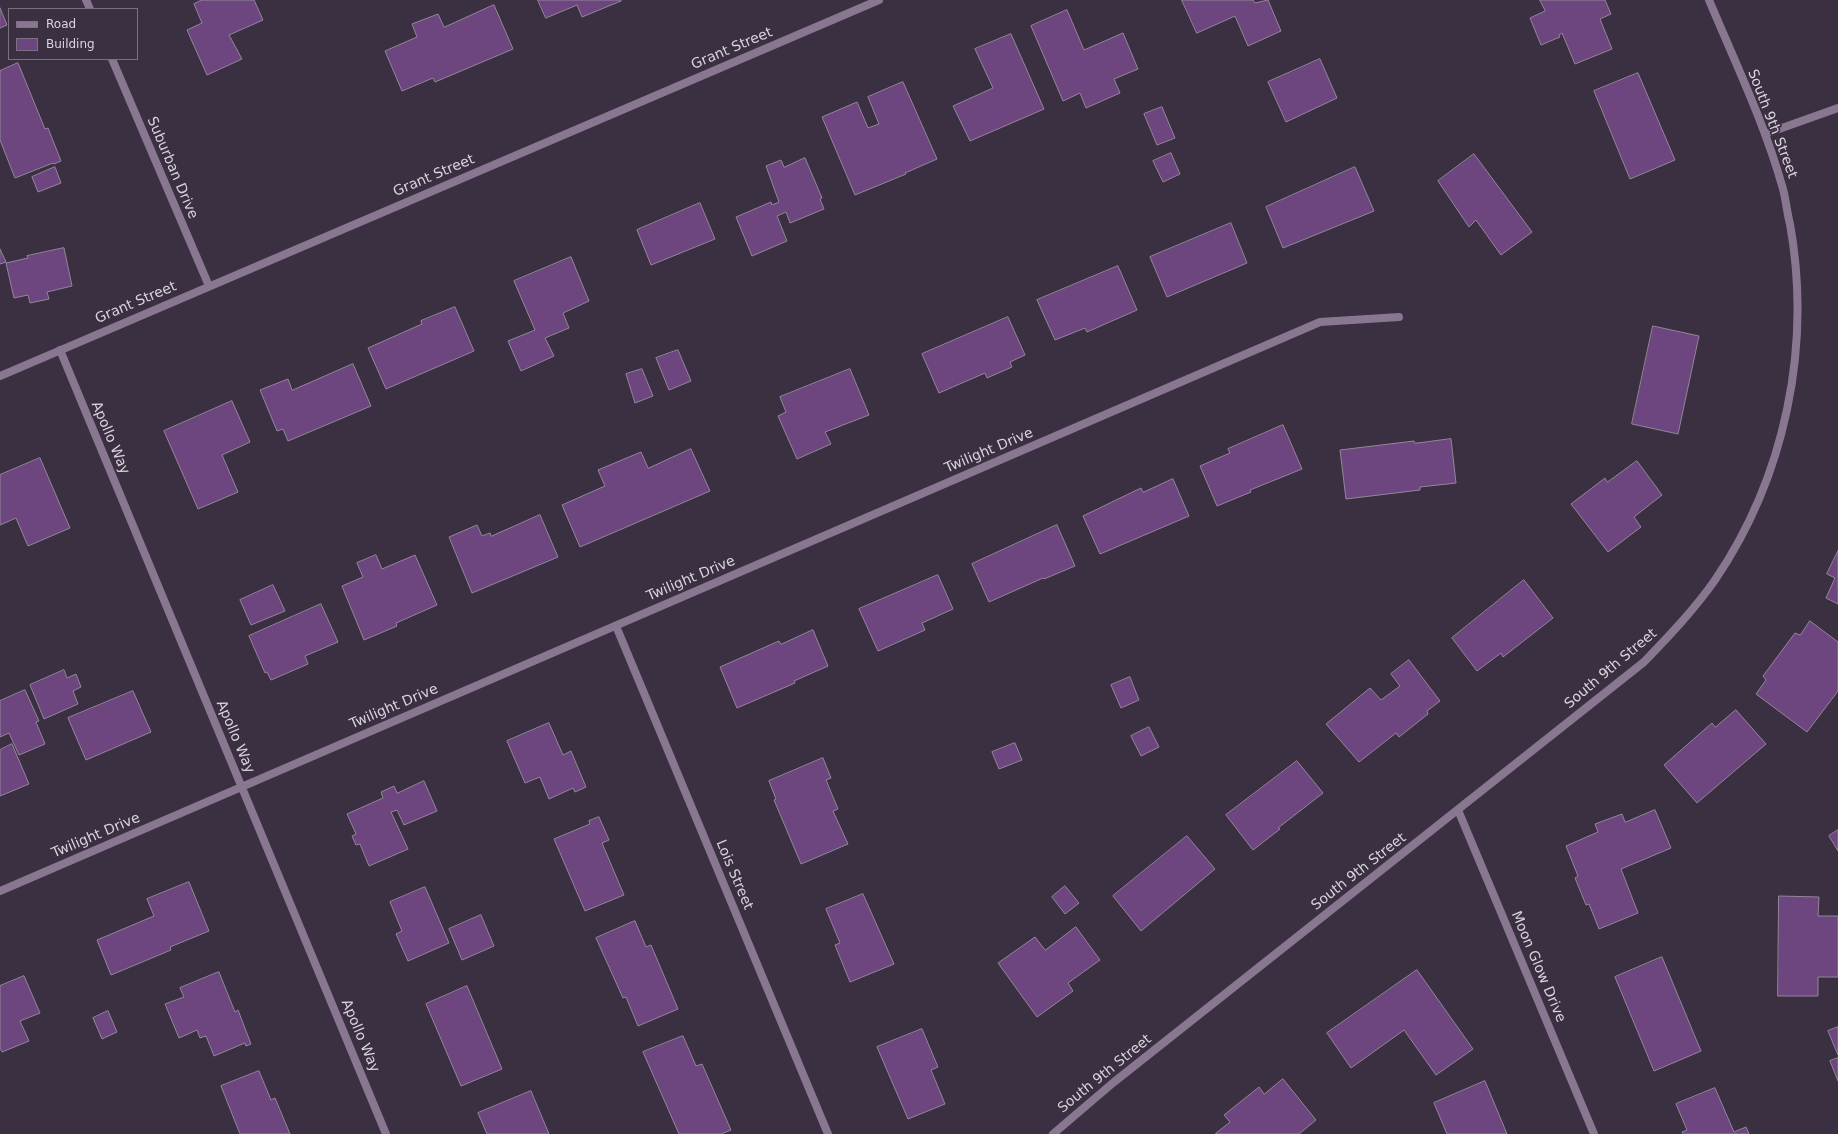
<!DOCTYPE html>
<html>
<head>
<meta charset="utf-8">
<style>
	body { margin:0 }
	#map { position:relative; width:1838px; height:1134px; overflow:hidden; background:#3b3041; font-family:"DejaVu Sans",sans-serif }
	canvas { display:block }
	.legend { position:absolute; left:8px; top:8px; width:130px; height:52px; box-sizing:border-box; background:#3b3041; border:1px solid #7b7180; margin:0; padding:5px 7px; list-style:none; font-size:12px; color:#dad3de }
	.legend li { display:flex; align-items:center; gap:8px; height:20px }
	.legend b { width:20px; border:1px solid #7b7180 }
</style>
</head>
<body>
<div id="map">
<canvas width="1838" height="1134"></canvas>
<ul class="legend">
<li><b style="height:5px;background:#897792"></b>Road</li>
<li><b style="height:11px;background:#6d457f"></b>Building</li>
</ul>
</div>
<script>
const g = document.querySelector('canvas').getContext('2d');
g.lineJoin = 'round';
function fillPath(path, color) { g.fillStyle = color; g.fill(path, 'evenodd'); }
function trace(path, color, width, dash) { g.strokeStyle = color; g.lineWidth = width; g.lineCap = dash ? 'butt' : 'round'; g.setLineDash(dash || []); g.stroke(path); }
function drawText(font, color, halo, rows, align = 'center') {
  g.font = font + ' "DejaVu Sans",sans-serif'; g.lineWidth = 3.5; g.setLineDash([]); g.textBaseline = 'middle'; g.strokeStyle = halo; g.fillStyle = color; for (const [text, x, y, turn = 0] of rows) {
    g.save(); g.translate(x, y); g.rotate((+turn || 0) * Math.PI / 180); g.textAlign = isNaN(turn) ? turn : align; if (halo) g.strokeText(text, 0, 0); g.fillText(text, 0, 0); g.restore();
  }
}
const building = new Path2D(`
	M202 0H254L263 20 229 35 242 59 207 75 187 30 202 23 194 4Z
	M538 0H621V1L582 17 577 5 546 18Z
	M1182 0H1253L1255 3 1268 0 1281 31 1248 46 1235 16 1197 33Z
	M1540 0H1605L1611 14 1600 19 1612 49 1575 64 1562 33 1559 35 1560 37 1541 45 1530 18 1545 11Z
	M494 5 513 49 435 82 433 78 402 91 385 51 417 37 412 24 438 14 444 27Z
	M0 8 7 25 0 28Z
	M1067 10 1084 50 1123 33 1138 69 1114 79 1120 93 1086 108 1080 93 1063 101 1031 26Z
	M1011 34 1044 109 970 141 953 106 993 88 975 49Z
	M1320 59 1337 98 1286 122 1268 82Z
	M18 63 45 129 48 128 61 161 54 164 53 163 15 178 0 140V71Z
	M1638 73 1675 160 1630 179 1594 91Z
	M903 82 937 159 905 173 906 174 855 195 822 117 857 102 868 128 879 124 868 97Z
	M1162 107 1175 138 1157 145 1144 114Z
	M1171 153 1180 174 1163 182 1153 161Z
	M1474 154 1532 232 1501 255 1476 220 1469 227 1438 181Z
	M805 158 822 198 820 199 824 209 790 223 786 212 777 216 787 241 752 256 736 217 771 202 772 205 779 202 766 166 781 160 784 167Z
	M55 167 61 183 38 192 32 177Z
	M1355 167 1374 211 1283 248 1266 207Z
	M700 203 715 239 651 265 637 230Z
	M1231 223 1247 263 1167 297 1150 257Z
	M64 248 72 286 47 292 49 299 30 303 28 295 14 298 6 263 28 258 27 256Z
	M0 249 6 262 0 264Z
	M571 257 589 301 563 313 569 328 545 338 554 356 521 371 508 341 535 330 514 281Z
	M1118 266 1137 310 1087 332 1085 328 1055 340 1037 300Z
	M455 307 474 351 386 389 368 348 422 324 421 321Z
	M1008 317 1025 355 1010 362 1012 367 987 378 985 373 939 393 922 354Z
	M1653 326 1699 336 1678 434 1632 424Z
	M678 350 691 381 669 390 656 358Z
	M353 364 371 406 288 441 283 429 277 431 260 390 288 379 292 390Z
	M642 369 653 396 635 403 626 374Z
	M850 369 869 415 825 432 831 444 797 459 778 416 786 412 780 397Z
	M232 401 250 442 222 455 238 492 198 509 164 431Z
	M1283 425 1302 469 1250 490 1251 492 1217 506 1200 466 1230 453 1228 449Z
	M1451 439 1456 483 1420 487V490L1346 499 1340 450 1414 441 1415 443Z
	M691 449 710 491 580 547 562 505 605 486 598 470 641 452 648 468Z
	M40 458 70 528 28 546 16 518 0 525V475Z
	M1637 461 1662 495 1634 517 1641 527 1608 552 1571 504 1605 478 1607 482Z
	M1173 479 1189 516 1100 554 1083 516 1141 488 1143 492Z
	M540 515 558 557 472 593 449 537 477 525 482 536 490 533 491 536Z
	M1057 525 1075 566 1044 579 1043 578 989 602 972 564Z
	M1838 551V604L1826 598 1835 578 1827 574Z
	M376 555 382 569 415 555 437 605 396 623 397 626 364 640 342 586 363 577 357 563Z
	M938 575 953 609 922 623 925 630 878 651 859 609Z
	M1524 580 1553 618 1503 657 1501 653 1477 671 1452 638Z
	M273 585 285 611 251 625 240 600Z
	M321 604 338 642 305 656 308 664 271 680 267 672 265 673 249 636Z
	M1810 621 1838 642V691L1807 732 1756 694 1766 680 1763 676 1795 633 1800 635Z
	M813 630 828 666 794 681 795 683 737 708 720 667 779 641 781 644Z
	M1409 660 1440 701 1427 711 1428 714 1399 737 1396 733 1359 762 1326 724 1370 688 1381 700 1400 686 1391 674Z
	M64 670 67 678 76 674 81 687 73 691 78 704 44 719 30 685Z
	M1130 677 1139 700 1121 708 1111 685Z
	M25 690 39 721 36 722 45 744 19 755 9 733 0 737V701Z
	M133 691 151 732 86 760 68 718Z
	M1736 710 1766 744 1697 803 1664 765 1712 723 1715 727Z
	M549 723 563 755 571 751 586 787 575 792 573 788 549 799 540 777 525 783 507 741Z
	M1149 727 1159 747 1141 756 1131 736Z
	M1015 743 1022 760 999 769 992 752Z
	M12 744 29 784 0 796V750Z
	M823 758 831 778 826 780 838 809 833 811 848 844 801 864 774 800 776 799 769 781Z
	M1297 761 1323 793 1278 828 1280 829 1253 850 1226 815Z
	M424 781 437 811 404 825 397 810 391 812 408 849 369 866 360 844 356 845 352 836 356 834 347 814 383 798 381 792 394 786 397 793Z
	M1655 810 1671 848 1621 869 1638 913 1599 929 1589 904 1586 905 1575 878 1578 876 1566 846 1598 832 1595 824 1622 814 1625 822Z
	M599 817 609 840 602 843 624 895 585 911 554 839 590 824 589 821Z
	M1838 830V851L1829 836Z
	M1187 836 1215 869 1141 931 1113 896Z
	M189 882 209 931 170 947 171 950 111 975 97 940 154 916 147 899Z
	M1065 886 1079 903 1065 914 1052 897Z
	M425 887 449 943 408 961 396 934 402 931 390 902Z
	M863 894 894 964 850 982 835 945 840 943 826 909Z
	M1779 896 1819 897 1818 916H1838V977H1818V996H1778Z
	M481 915 494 946 462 960 449 929Z
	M635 921 646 947 651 945 678 1009 638 1026 626 997 623 998 596 938Z
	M1076 927 1100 960 1068 983 1073 991 1037 1017 998 963 1035 937 1045 950Z
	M1662 957 1701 1051 1654 1071 1615 977Z
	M1417 970 1473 1049 1436 1075 1404 1030 1351 1068 1327 1033Z
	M219 972 235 1012 238 1010 251 1044 246 1046 245 1043 214 1056 206 1036 200 1038 197 1030 179 1038 165 1004 184 997 180 988Z
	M24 976 40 1013 20 1021 29 1041 2 1052 0 1048V986Z
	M467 986 502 1069 461 1086 426 1004Z
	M108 1011 117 1032 102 1039 93 1018Z
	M1838 1027V1055L1828 1031Z
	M922 1029 938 1067 931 1070 945 1104 908 1119 877 1047Z
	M683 1036 696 1066 702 1064 731 1130 721 1134H679L643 1052Z
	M1838 1058V1081L1830 1061Z
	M259 1071 271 1100 275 1098 290 1134H240L221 1086Z
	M1283 1079 1316 1120 1299 1134H1215L1230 1122 1224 1115 1259 1087 1264 1094Z
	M1485 1081 1507 1134H1447L1434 1103Z
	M1715 1088 1734 1132 1746 1127 1749 1134H1683L1682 1132 1687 1130 1676 1104Z
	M531 1091 549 1134H487L478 1113Z`);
const service = new Path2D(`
	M1765 134 1838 108`);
const minor = new Path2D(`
	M86 0 90 9
	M112 59 209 286
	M60 350 386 1134
	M616 626 828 1134
	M1458 810 1594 1134
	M0 891 1320 322 1399 317
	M1053 1134 1114 1082 1644 662C1669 636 1694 610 1715 580 1785 477 1812 347 1790 224 1787 213 1786 200 1783 189 1765 124 1735 62 1709 0`);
const tertiary = new Path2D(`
	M0 376 879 0`);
const streetNames = [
	["Grant Street",732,49,-23],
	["South 9th Street",1772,124,69],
	["Suburban Drive",172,168,67],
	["Grant Street",434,176,-23],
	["Grant Street",136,303,-23],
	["Apollo Way",110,438,67],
	["Twilight Drive",989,451,-23],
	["Twilight Drive",691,579,-23],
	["South 9th Street",1611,669,-40],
	["Twilight Drive",394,707,-23],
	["Apollo Way",235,737,67],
	["Twilight Drive",96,836,-23],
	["South 9th Street",1359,872,-38],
	["Lois Street",734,875,67],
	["Moon Glow Drive",1538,967,67],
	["Apollo Way",360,1036,67],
	["South 9th Street",1105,1074,-39]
];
fillPath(building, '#6d457f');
trace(building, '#93869a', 1);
trace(service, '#897792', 8);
trace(minor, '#897792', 8);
trace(tertiary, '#897792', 8);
drawText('14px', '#dad3de', '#3b3041', streetNames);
</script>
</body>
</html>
